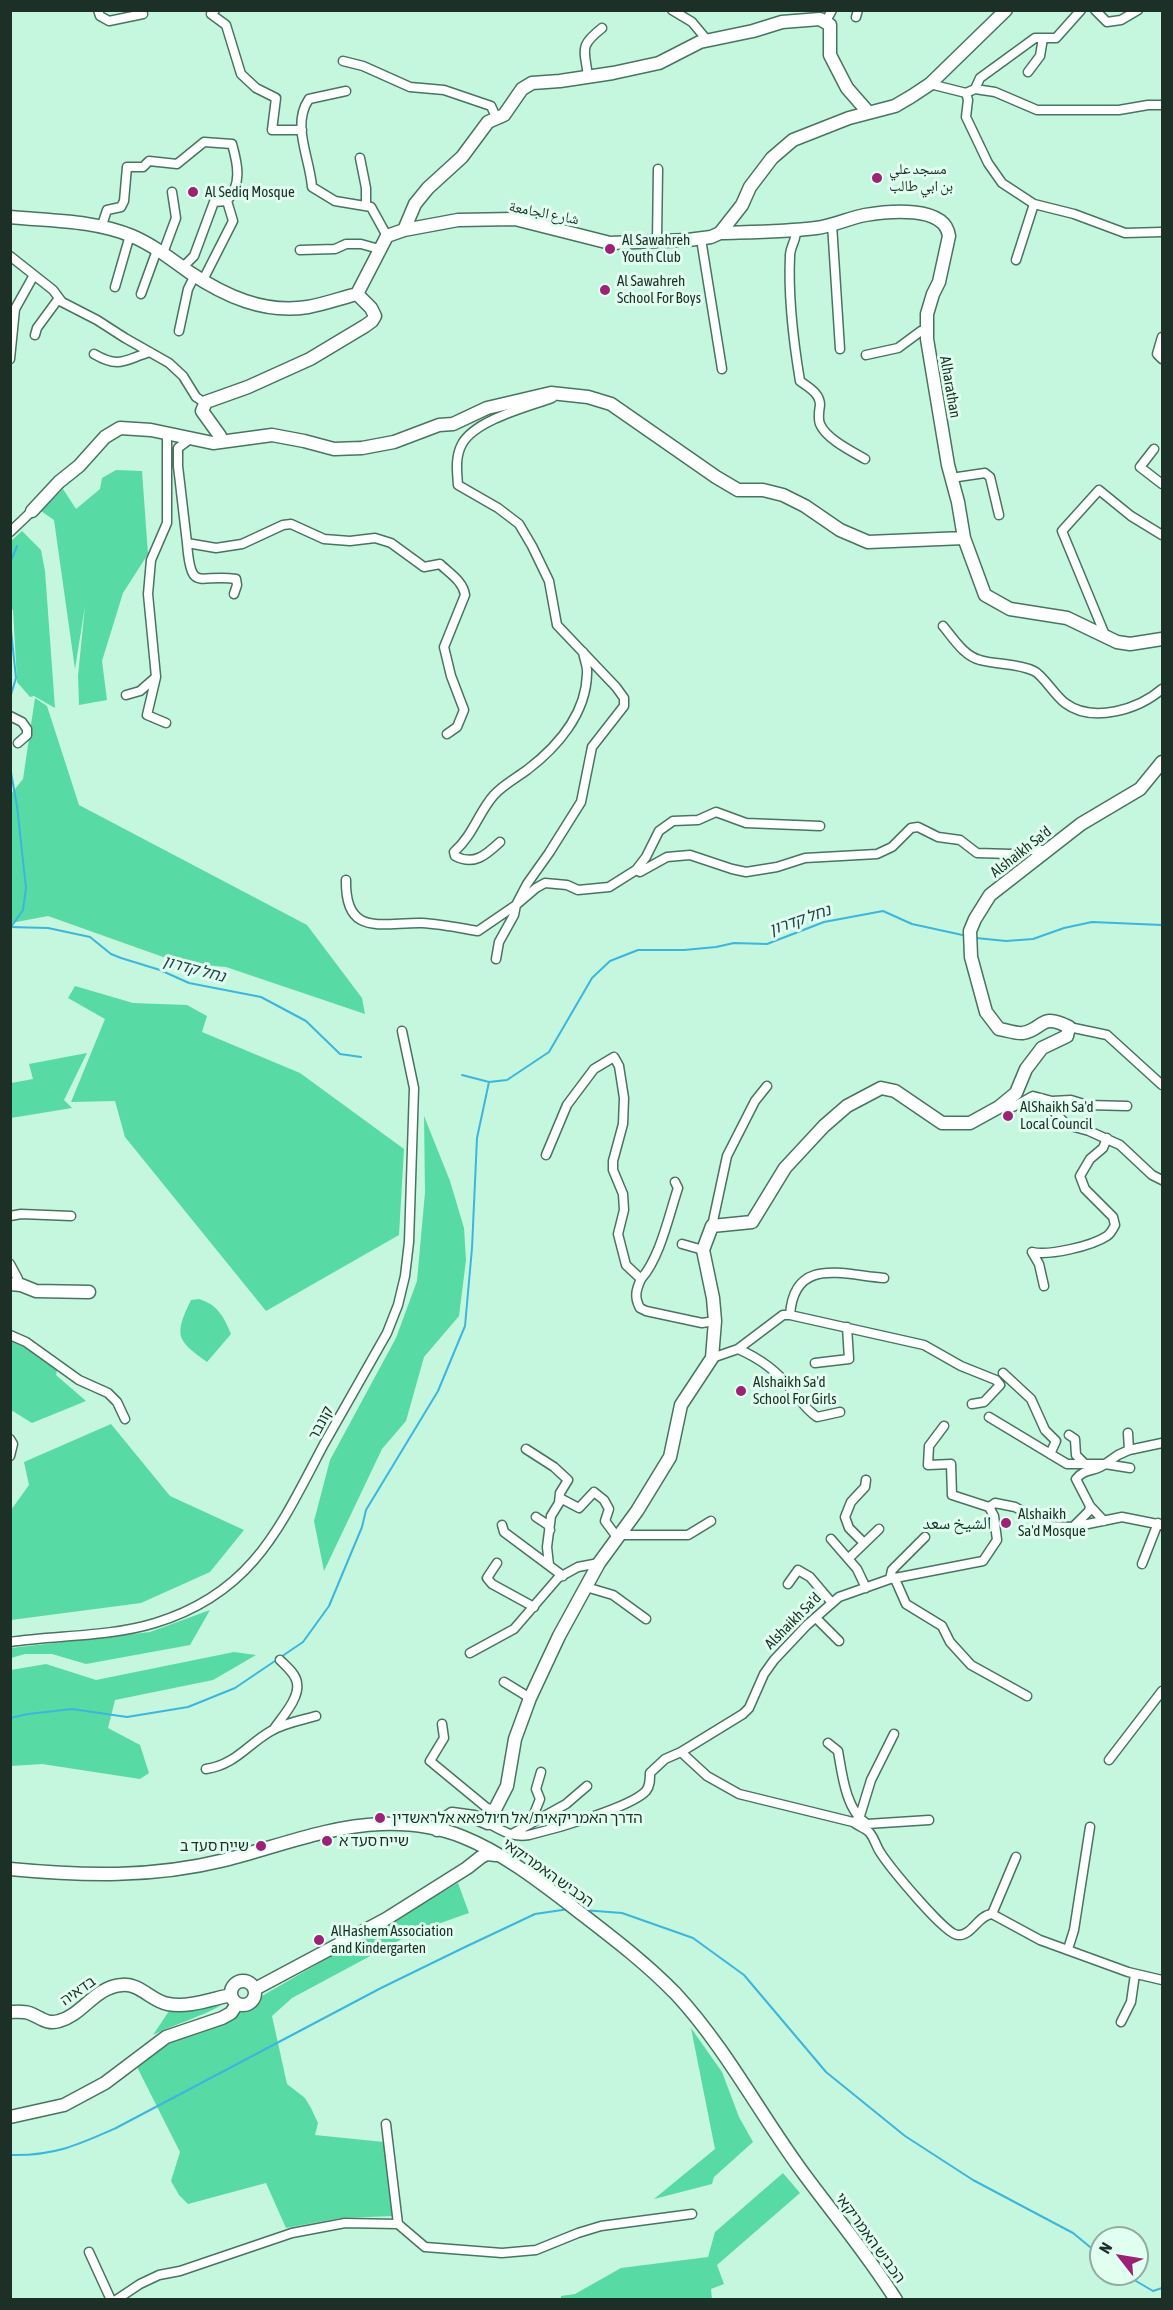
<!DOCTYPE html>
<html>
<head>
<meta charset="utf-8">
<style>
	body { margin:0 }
	#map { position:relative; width:1173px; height:2310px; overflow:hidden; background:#c5f6de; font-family:"Asap Condensed",sans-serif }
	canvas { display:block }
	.frame { position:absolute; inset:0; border:12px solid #1c3027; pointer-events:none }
	.north { position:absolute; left:1089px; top:2226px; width:60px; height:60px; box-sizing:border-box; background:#e1fff0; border:2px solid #92aca0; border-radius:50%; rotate:301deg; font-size:16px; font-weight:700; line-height:24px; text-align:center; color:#1c3027 }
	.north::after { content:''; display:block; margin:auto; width:21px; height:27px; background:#9d2177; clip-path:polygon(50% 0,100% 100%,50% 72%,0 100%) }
</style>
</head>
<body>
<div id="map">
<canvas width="1173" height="2310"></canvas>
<div class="frame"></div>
<div class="north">N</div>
</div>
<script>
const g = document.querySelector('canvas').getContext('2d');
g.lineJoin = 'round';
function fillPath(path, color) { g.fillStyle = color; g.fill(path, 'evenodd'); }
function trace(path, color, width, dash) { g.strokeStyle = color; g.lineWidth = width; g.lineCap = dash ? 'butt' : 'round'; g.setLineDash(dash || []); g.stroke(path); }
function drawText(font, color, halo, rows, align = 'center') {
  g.font = font + ' "Asap Condensed","Noto Naskh Arabic","Noto Sans Hebrew",sans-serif'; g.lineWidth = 6; g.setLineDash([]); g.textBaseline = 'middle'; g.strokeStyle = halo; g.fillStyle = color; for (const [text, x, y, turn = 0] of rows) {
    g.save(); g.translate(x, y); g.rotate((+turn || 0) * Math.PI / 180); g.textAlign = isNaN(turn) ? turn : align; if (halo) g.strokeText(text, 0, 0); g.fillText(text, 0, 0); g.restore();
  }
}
const green = new Path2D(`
	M116 470 142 471 148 554 123 593 102 661 107 700 79 705 78 676 85 606 75 669 54 520 41 511 63 489 76 509 100 489 102 478Z
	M22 531 41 550 45 571 55 708 34 696 30 697 17 682 13 609 10 612V542Z
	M35 698 47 706 79 805 307 925 362 998 365 1014 226 967 180 963 48 916 11 923V794L23 779Z
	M75 986 133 1003 187 1005 207 1016 202 1032 300 1073 404 1149 399 1235 266 1311 125 1137 115 1101 71 1102 105 1019 68 998Z
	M87 1053 64 1100 72 1108 11 1118V1083L33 1079 29 1064Z
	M424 1116 450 1181 464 1228 466 1260 459 1316 424 1357 406 1421 382 1449 324 1571 314 1521 330 1460 396 1338 417 1281 425 1192Z
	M199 1299C218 1305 224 1317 231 1334L207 1362C176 1340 174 1335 191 1300Z
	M11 1340 35 1352 57 1370 56 1375 86 1401 32 1423 11 1410Z
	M111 1424 170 1496 244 1530 210 1572 141 1603 11 1620V1510L29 1485 24 1462Z
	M210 1610 190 1645 86 1664 52 1654H25L11 1658V1648L150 1632Z
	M234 1652 256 1655 213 1680 115 1700 108 1728 140 1745 149 1773 140 1779 42 1764 11 1766V1670L46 1664 96 1680Z
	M458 1883 469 1913 415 1932 292 1998 272 2016 287 2084 305 2098 311 2108 318 2123 315 2135 384 2142 394 2216 341 2218 286 2228 266 2183 188 2204 179 2195 171 2181 180 2152 137 2067 180 2036 248 2004Z
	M222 2005C200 2017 176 2024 153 2035L169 2011Z
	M691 2028 722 2072 739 2117 753 2142 714 2177 712 2184 654 2199 715 2149Z
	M783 2173 800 2193 717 2265 724 2284 711 2289 712 2299H561V2296L575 2294 621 2268 708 2257 715 2232Z`);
const stream = new Path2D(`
	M10 563 17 546
	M10 621 16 678 10 698
	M10 767 17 806 26 888 23 910 11 927
	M10 927 48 928 90 937 111 954 121 958 160 970 189 983 261 997 306 1021 340 1054 361 1057
	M976 938 1006 941 1033 939 1064 928 1092 922 1162 925
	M462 1075 489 1082 507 1080 549 1052 592 978 610 961 638 950H684L716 947 734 943 767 944 824 922 883 911 912 924 967 936
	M10 1718 28 1714 72 1709 127 1717 188 1707 235 1688 303 1642 329 1606 362 1527 366 1510 438 1391 465 1326 472 1248 477 1138 489 1082
	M583 1910 622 1913 693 1938 744 1975 826 2072 905 2136 973 2180 1073 2233 1101 2256
	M10 2155C54 2156 78 2145 116 2128L381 1988 463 1948 535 1914 569 1909
	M1124 2274 1153 2291 1162 2288`);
const street = new Path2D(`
	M98 10 100 16 109 21 143 14
	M215 10 211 14 226 25 241 74 256 88 276 98 272 130H302
	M672 10 692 22 707 40
	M1095 10 1107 22 1121 20 1138 10
	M856 17 858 10
	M826 21 832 10
	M343 61 363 66 410 87 444 90 491 106 496 117
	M1028 72 1040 56 1043 38
	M588 77C585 49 578 47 602 28
	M930 84 966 93 968 100 966 117 988 163 1002 183 1034 204 1074 214 1125 233 1162 232
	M975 89 980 78 1035 38H1056L1081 10
	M346 91 309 99C291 125 310 158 312 187L335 201 371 207 387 236
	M966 93 975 89 995 92 1037 110H1119L1148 105H1162
	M360 158 366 188V206
	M832 224 840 349
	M101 228 107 210 121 207 124 201 127 167H143L149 161 177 164 204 142 232 144C238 165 242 184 227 201L214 202 194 256 183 267
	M796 229C797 240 790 246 790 256 788 298 793 339 800 381 808 387 820 393 820 405 819 411 818 419 820 424 826 439 853 452 865 459
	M701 239 722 369
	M657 241 658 169
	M300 250 335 249 346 244H361L379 249
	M163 253 176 218 172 192
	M10 256 53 290 62 302 97 320 125 338 169 363 183 376 196 397 205 403
	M1016 260 1034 204
	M203 280 233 221 227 201
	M115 287 130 235
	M141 294 157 250
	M179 331 188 289 195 275
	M35 335 37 328 59 298
	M1162 337 1157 354 1162 359
	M94 354C120 369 124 360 150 352
	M866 355 898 348 921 331 927 329
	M10 359 15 309 34 275
	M190 439 178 448V466L187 543 216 548 242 544 283 525 291 524 324 539 350 541 375 538 391 543 424 567 440 564C449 573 463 581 465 595L444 647 451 676 464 710 457 727 447 734
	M1154 449 1140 467 1162 484
	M951 478 985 473 990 477 999 515
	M10 532 32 511
	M187 543C191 595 199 573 236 579L237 585 234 594
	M943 626C953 638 964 656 980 660 997 665 1017 663 1034 671 1043 675 1055 696 1065 703 1093 724 1139 709 1162 689
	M1105 635 1062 531 1099 490 1131 516 1162 535
	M156 677 147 715 166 723
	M126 695 140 691 156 677 148 594 151 560 167 523V433
	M10 716 22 722 27 729V735L18 743
	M500 842C486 855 474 866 455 856L454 852C474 834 478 813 494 795 503 785 516 778 527 770 557 747 586 714 587 674 588 667 584 659 583 652
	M636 870 640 872 667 857 690 855 732 869 746 872 777 867 805 858 877 854 892 847 911 828 918 827 938 837 960 840 977 853 1011 854 1031 850H1047
	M346 880C345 938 382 922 422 923 441 924 460 928 478 931L516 905 527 884 549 853 581 802 592 747 624 706V698L616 687 557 625 549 581 532 546 519 524 498 508 458 485C457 471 455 457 462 444 475 420 527 407 552 398
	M496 959 499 942 514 915 516 905 536 888 545 883 567 885 578 890 609 887 636 870 646 857 659 831 673 821 698 820 716 812 746 823 820 826
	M1069 1027 1107 1035 1162 1085
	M1041 1098 1067 1125 1089 1131 1120 1145 1152 1175 1162 1180
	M1000 1107H1013L1033 1096 1052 1101 1071 1100 1087 1105 1127 1106
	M546 1155 567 1105 594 1069 614 1057 619 1066 624 1098 623 1124 613 1161V1170L623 1194 624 1210 618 1234 626 1265 641 1279C636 1290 634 1297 640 1308L646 1311 702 1323 715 1321
	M10 1216 21 1214 71 1216
	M712 1226 727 1156 755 1101 767 1086
	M682 1244 703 1250
	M10 1264 18 1279V1284
	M641 1279C660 1258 669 1215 678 1188L675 1182
	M1044 1286 1039 1264 1032 1252C1049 1256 1092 1246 1107 1236 1110 1234 1113 1229 1115 1225L1113 1217 1085 1189 1080 1176 1090 1159 1103 1148 1107 1138
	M790 1315C794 1256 843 1275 884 1278
	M10 1335 26 1342 79 1380 108 1393 117 1402 125 1419
	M738 1349C759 1358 777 1371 791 1389 801 1400 804 1408 817 1417L840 1412
	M712 1358 738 1349 783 1315H790L924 1345 961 1366 996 1380 1000 1385 984 1402 972 1404
	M815 1363 849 1359 847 1327
	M1003 1373 1031 1399 1045 1430 1056 1441 1050 1454
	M989 1417 1067 1464H1105L1118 1455 1129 1450 1162 1443
	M944 1426 929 1446 928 1465 951 1464 952 1495 989 1507
	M1128 1433 1129 1450
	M1069 1435 1075 1439 1076 1455 1085 1464
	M10 1439 13 1444 10 1456
	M526 1449 554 1467 568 1480 560 1493 559 1503 551 1516 547 1547 549 1565
	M560 1498 579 1508 594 1492 604 1500 609 1509 605 1521 617 1537
	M536 1517 548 1525 550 1530
	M1104 1521 1090 1506 1076 1479C1084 1468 1096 1472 1105 1464L1130 1468
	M502 1525 504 1532 563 1576
	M1074 1526 1089 1511 1090 1506
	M618 1535H688L711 1521
	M831 1539 857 1569 866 1588
	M864 1543 849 1528 845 1517 851 1502 865 1487 866 1480
	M849 1558 879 1529
	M497 1563 487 1578 492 1584 534 1607
	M1142 1564 1158 1523
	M890 1579 892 1570 925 1537
	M895 1579 906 1604 942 1626 950 1642 971 1665 1027 1696
	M788 1584 798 1570 810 1577 832 1603
	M586 1587 613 1595 646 1619
	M816 1618 839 1641
	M10 1642C58 1635 109 1637 155 1623 253 1593 280 1527 324 1444 345 1407 366 1370 387 1333L398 1305 405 1276 409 1242 414 1088 402 1031
	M470 1653 514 1629 558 1578 578 1567 599 1563
	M504 1682 530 1698
	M442 1724 444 1738 430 1761 487 1808 495 1810
	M274 1729C282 1717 300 1698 297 1683 296 1674 286 1666 280 1660
	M828 1743 838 1751C842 1774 846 1811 867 1824L929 1820
	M681 1752 707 1776 739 1794 853 1822 859 1819 871 1780 894 1734
	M1109 1760 1162 1691
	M206 1769C235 1765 248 1744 271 1731 284 1723 302 1720 316 1716
	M853 1822C858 1826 865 1828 869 1832 874 1837 876 1846 880 1852 889 1866 945 1935 958 1935 972 1936 978 1915 992 1914L1040 1940 1128 1972 1162 1980
	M488 1823C502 1831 513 1838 529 1835 554 1829 630 1808 646 1791 650 1786 650 1780 650 1773L665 1759 681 1752 743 1714 749 1708 764 1674 774 1660 807 1625 839 1597 890 1579 983 1561 997 1540 994 1516 989 1507 995 1503 1015 1507 1049 1526 1073 1527 1122 1517 1162 1525
	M530 1824 540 1799 536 1789 541 1772
	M510 1835 566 1804 587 1786
	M992 1914 1016 1857
	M1068 1949 1074 1930 1090 1827
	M1121 2022 1131 2002 1135 1974
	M386 2124 398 2224
	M89 2252 111 2300
	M116 2300 140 2284 159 2275 180 2271 292 2233 345 2223 398 2224 425 2247 502 2253 536 2250 578 2233 601 2226 692 2214`);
const secondary = new Path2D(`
	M10 217C50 221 94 220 132 236 153 245 171 259 189 272 225 296 264 314 308 307 325 304 341 298 357 294L387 236 404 230 458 220 515 219 610 243 688 240 711 237 720 233 742 205 750 187 772 158 793 140 849 118 895 106 912 96 930 84 1006 10
	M404 230 415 204 428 188 462 157 488 122 504 115 522 89 532 83 560 81 613 73 659 63 700 42 753 31 782 22 820 19 830 25V55L847 88 868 112
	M720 233C752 232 784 232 816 228 833 226 849 218 865 215 888 211 945 205 949 236L939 282 933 294 927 314V339L948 465 958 502 964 538 985 595 1010 609 1067 618 1117 642 1130 644 1162 639
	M219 441 220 436 202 411 206 402 248 387 310 359 365 326 372 321 375 316 371 308 357 294
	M32 511 59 482 79 466 105 437 120 428 151 430 213 443 272 435 304 441 334 449 362 448 394 442 439 425 453 424 487 408 551 393 588 397 611 404 716 477 738 490H763L783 495 805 506 840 530 868 542 964 538
	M10 1284 21 1285 36 1291 89 1292
	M437 1830 442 1821 452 1814 474 1817 488 1823 507 1786 515 1739 530 1698 559 1636 599 1563 637 1511 670 1457 681 1405 712 1358 715 1321 713 1298 703 1250 712 1226 752 1222 785 1168 824 1126 847 1106 881 1088 895 1091 942 1123H970L999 1107 1016 1093 1026 1069 1042 1048 1067 1036 1069 1027C1040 1012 1044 1029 1023 1033 1017 1034 1006 1030 999 1029L986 1012 971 957 970 931 975 919 990 895 1081 824 1140 789 1162 762
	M10 1869C84 1876 152 1878 225 1860 276 1847 328 1826 381 1824 408 1823 438 1827 463 1837 503 1853 540 1882 574 1908 609 1935 645 1962 676 1994 726 2048 761 2116 804 2174 835 2216 868 2255 896 2300
	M231 1993a12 12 0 1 1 24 0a12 12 0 1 1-24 0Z
	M255 1989 386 1919 467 1868 481 1857 487 1854 496 1855
	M10 2012C16 2012 23 2011 29 2013 40 2017 47 2025 59 2021 83 2015 94 1987 122 1985 140 1983 151 2001 168 2004 189 2008 211 1999 231 1995
	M10 2117 64 2105 105 2083 166 2037 222 2018 231 2013 237 2004`);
const markers = [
	[877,178,6,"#9d2177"],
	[193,192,6,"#9d2177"],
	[610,249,6,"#9d2177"],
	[605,290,6,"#9d2177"],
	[1008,1116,6,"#9d2177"],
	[741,1391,6,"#9d2177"],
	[1006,1523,6,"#9d2177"],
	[380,1818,6,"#9d2177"],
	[327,1841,6,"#9d2177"],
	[261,1846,6,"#9d2177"],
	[319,1940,6,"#9d2177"]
];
const poiNames = [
	["مسجد علي",889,169],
	["بن ابي طالب",889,186],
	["Al Sediq Mosque",205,192],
	["Al Sawahreh",622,240],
	["Youth Club",622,257],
	["Al Sawahreh",617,281],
	["School For Boys",617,298],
	["AlShaikh Sa'd",1020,1107],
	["Local Council",1020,1124],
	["Alshaikh Sa'd",753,1382],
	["School For Girls",753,1399],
	["Alshaikh",1018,1514],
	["Sa'd Mosque",1018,1531],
	["הדרך האמריקאית/אל ח׳ולפאא אלראשדין",392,1818],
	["שייח סעד א",339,1841],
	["שייח סעד ב",249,1846,"right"],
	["AlHashem Association",331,1931],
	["and Kindergarten",331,1948]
];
const streetNames = [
	["شارع الجامعة",544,213,11],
	["Alharathan",950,387,80],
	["Alshaikh Sa'd",1021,852,-38],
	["קונבר",321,1423,-62],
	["Alshaikh Sa'd",793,1621,-45],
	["הכביש האמריקאי",548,1873,35],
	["בדאיה",78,1991,-35],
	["הכביש האמריקאי",870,2238,54]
];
const waterNames = [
	["נחל קדרון",800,920,-19],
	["נחל קדרון",194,969,15]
];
const quarterNames = [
	["الشيخ سعد",957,1523]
];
fillPath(green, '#58daa5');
trace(stream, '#3bb6dd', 2);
trace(street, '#477560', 11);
trace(secondary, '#477560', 15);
trace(street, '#fff', 8);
trace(secondary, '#fff', 12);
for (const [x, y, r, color] of markers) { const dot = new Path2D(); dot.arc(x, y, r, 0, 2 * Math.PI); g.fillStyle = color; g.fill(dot); trace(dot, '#e1fff0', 2); }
drawText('15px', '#1c3027', '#e1fff0', poiNames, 'left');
drawText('15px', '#1c3027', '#e1fff0', streetNames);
drawText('italic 16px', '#29434d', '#e1fff0', waterNames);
drawText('18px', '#083927', '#e1fff0', quarterNames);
</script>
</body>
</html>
